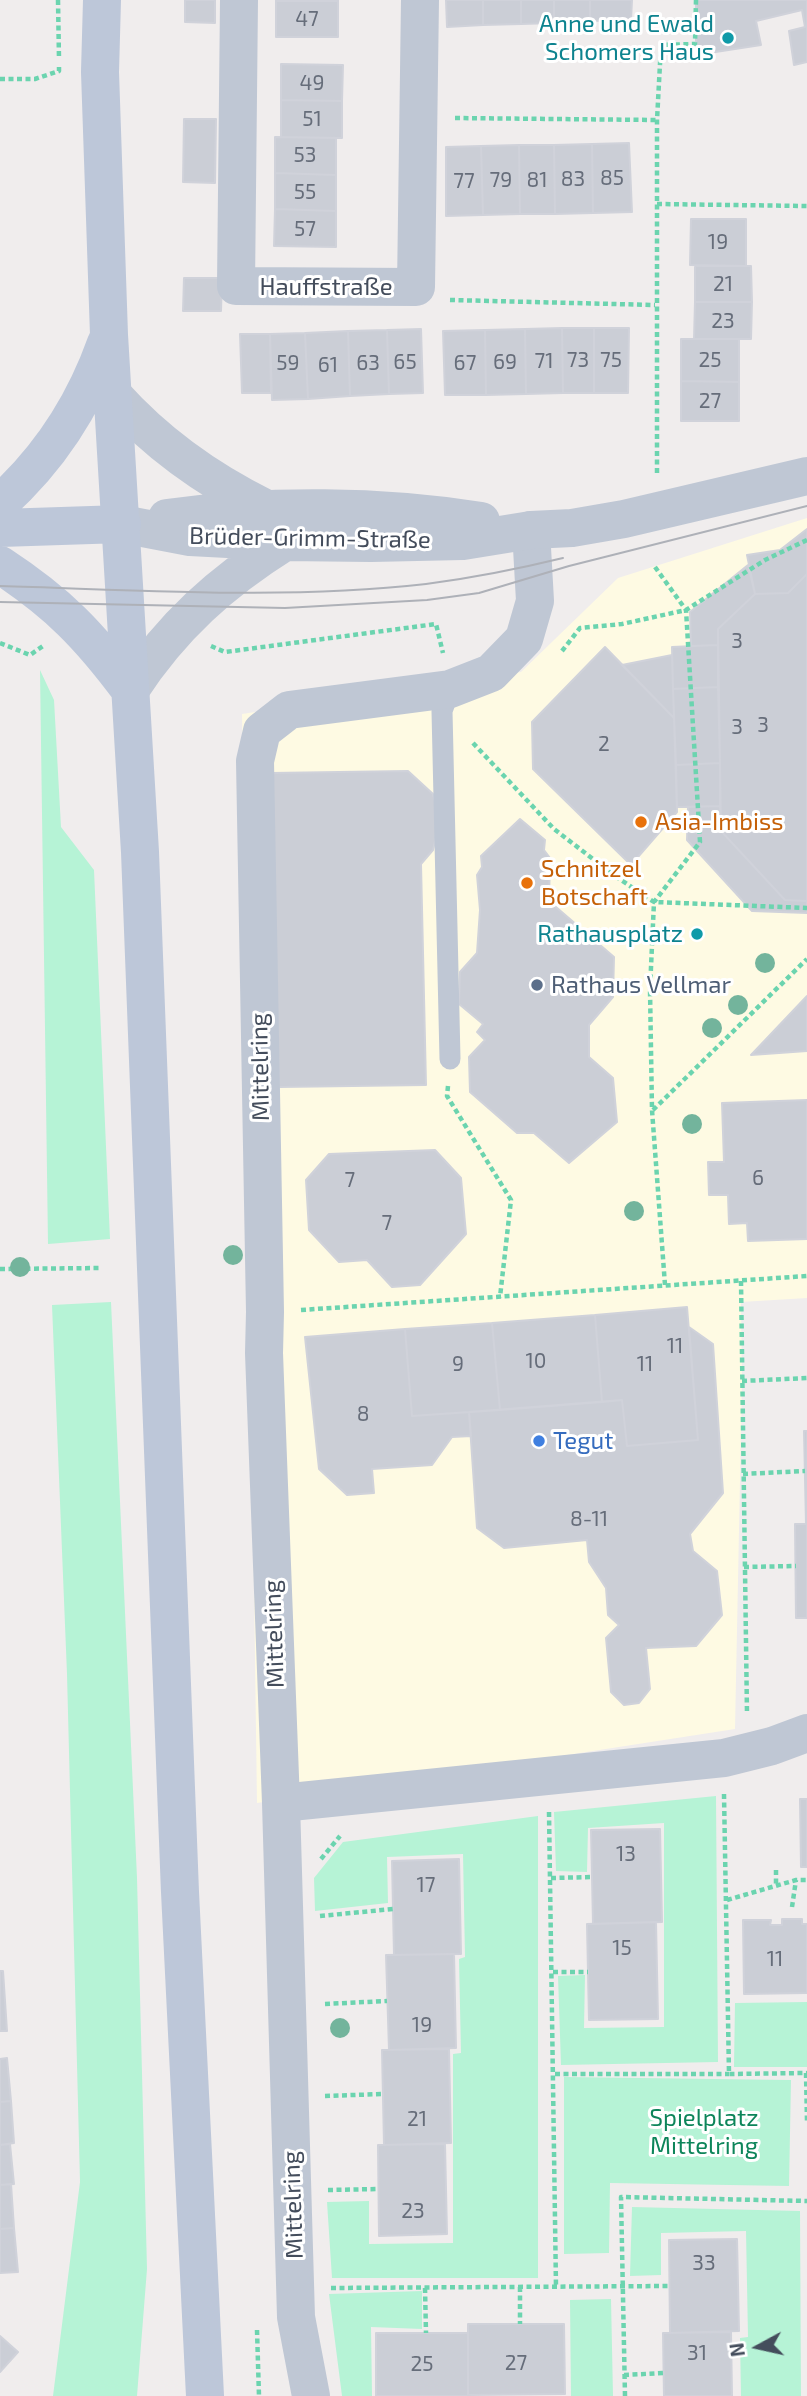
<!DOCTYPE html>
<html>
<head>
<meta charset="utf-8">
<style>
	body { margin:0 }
	#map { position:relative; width:807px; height:2396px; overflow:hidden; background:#f0eded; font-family:"Exo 2",sans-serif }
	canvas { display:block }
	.north { position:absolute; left:723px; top:2312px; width:70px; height:70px; -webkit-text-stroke:5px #fff; paint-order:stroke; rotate:262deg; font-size:19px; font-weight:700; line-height:28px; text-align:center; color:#444d5c }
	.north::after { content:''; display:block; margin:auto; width:24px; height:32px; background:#444d5c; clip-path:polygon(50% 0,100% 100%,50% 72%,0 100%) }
</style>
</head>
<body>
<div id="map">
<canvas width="807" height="2396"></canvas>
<div class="north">N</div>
</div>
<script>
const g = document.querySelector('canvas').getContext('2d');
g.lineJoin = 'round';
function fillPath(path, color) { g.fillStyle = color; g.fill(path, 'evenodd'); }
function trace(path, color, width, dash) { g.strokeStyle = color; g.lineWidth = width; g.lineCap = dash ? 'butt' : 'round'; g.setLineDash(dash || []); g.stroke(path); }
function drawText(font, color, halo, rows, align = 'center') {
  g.font = font + ' "Exo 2",sans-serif'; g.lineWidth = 6; g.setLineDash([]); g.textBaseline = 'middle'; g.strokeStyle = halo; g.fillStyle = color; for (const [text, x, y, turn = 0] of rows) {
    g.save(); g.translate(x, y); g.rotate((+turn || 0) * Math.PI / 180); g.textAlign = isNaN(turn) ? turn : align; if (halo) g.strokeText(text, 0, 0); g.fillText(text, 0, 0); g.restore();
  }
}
const commercial = new Path2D(`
	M807 518V1298L741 1302 742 1381 735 1729 257 1803 242 714 521 672 618 578Z`);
const green = new Path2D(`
	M40 670 54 700 61 827 94 870 110 1239 48 1244Z
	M111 1302 137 1878 147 2269 137 2396H53L80 2182 67 1674 52 1305Z
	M716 1796 718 2062 561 2065 558 1976 585 1975 584 2028 664 2027V1823L588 1828 587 1872 556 1871 554 1812Z
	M538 1816V2278H332L327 2202 369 2201V2244L453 2243V2054L461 2053 459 1959 465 1957 463 1854 387 1857 388 1903 315 1911 314 1878 343 1842Z
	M807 2002V2067H734L735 2003Z
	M564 2077 791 2080 789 2186 610 2183 609 2253 564 2254Z
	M632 2207 800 2211 801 2396H741L740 2338 748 2337 746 2231 661 2233V2275L630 2276Z
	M422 2291V2329L371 2327 372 2396H342L329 2294Z
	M611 2299 613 2396H571L570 2300Z`);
const building = new Path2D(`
	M185 0H215V23L185 22Z
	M276 0H338V1H276Z
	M446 0H483V25L447 27Z
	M483 0H521V24L483 25Z
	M521 0H554V23L521 24Z
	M554 0H590V21L554 23Z
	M590 0H632L631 20 590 21Z
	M696 0H807V62L794 65 789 31 805 27 802 10 756 21 761 45 696 55Z
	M276 1H338V37H276Z
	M281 64 343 65 342 101 281 100Z
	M281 100 342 101V138L281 137Z
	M184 119H216L215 183 183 182Z
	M275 137 336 138V175L275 173Z
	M629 143 632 212 593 213 592 144Z
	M592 144 593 213 555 214 554 145Z
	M519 145 520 214 483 215 481 146Z
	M519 145H554L555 214H520Z
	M481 146 483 215 446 216V147Z
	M275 173 336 175V211L275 209Z
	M275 209 336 211V247L274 246Z
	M691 219H746V266L690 265Z
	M695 266H751L752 302H695Z
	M184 278H222L221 311H183Z
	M695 302H752L751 339H694Z
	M562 328 563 393 526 394 525 329Z
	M562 328H594V393H563Z
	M594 328H629L628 393H594Z
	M421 329 423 393 389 394 387 330Z
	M525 329 526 394 486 395 485 330Z
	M387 330 389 394 350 396 348 331Z
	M485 330 486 395H445L443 331Z
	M348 331 350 396 308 399 305 333Z
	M305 333 308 399 272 400 270 334Z
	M240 334H270L271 393H242Z
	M681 339H739V382L681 381Z
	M681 381 739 382V421H681Z
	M807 529V574L788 593 755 594 747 555 780 550Z
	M748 565 755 594 718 629V645L691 646 690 612Z
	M807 574V901L785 900 721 831 718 629 755 594 788 593Z
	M718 645V687L673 689 672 647Z
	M605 647 674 718 677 812 631 865 533 769 532 722Z
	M672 655 673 689 674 718 622 665Z
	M718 687 720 763 676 765 673 689Z
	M720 763V806L677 807 676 765Z
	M408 771 433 794 440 821 433 850 421 864 426 1085 279 1087 271 773Z
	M720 806 721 831 785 900 807 901V913L752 911 687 840 688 807Z
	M520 819 545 840 544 850 550 858 549 901 614 957 613 997 589 1025V1057L613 1078 617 1122 569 1163 534 1133H517L470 1092 469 1057 485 1040 477 1032 483 1024 459 1004 460 972 477 953 480 910 477 875 482 867 481 856Z
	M807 996V1051L751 1055Z
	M807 1100V1239L748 1241 747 1223 729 1224 728 1195H709L708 1162H724L722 1103Z
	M435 1150 461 1178 466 1234 420 1285 392 1287 367 1260 339 1262 309 1230 306 1180 329 1154Z
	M687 1307 698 1440 627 1446 622 1400 602 1402 595 1315Z
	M595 1315 602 1402 500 1410 492 1323Z
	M492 1323 500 1410 412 1416 405 1329Z
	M689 1327 713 1344 723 1493 690 1534 693 1551 717 1571 722 1615 696 1646 646 1648 650 1689 639 1703 624 1705 611 1692 606 1638 619 1625 608 1615 606 1588 589 1562 587 1540 504 1548 477 1528 469 1412 622 1400 627 1446 698 1440Z
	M405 1329 412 1416 469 1412 471 1436 452 1437 432 1465 372 1469 374 1493 347 1495 319 1469 305 1337Z
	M804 1431H807V1524H806Z
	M795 1524H807V1618H796Z
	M800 1799H807V1867H801Z
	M660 1829 662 1922 593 1924 591 1830Z
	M459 1859 461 1954 394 1955 392 1861Z
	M782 1919H802V1924H807V1993L744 1994 743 1920H771L770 1925H782Z
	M656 1922 658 2019 589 2020 587 1924Z
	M454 1954 456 2048 389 2050 386 1955Z
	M0 1971H3L7 2031H0Z
	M449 2049 451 2143 384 2145 382 2050Z
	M7 2058 11 2101 0 2102V2059Z
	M11 2101 14 2143 0 2145V2102Z
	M10 2144 14 2184 0 2185V2145Z
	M445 2144 447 2234 379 2236 378 2145Z
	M11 2184 14 2228 0 2229V2185Z
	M14 2228 18 2272 0 2273V2229Z
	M737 2239 739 2331 670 2333 669 2240Z
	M468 2324H564L565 2394 468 2395Z
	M731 2332 732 2396H664L663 2333Z
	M376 2333H468V2396H376Z
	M0 2336 18 2352 0 2372Z`);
const path = new Path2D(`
	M58 0 59 59
	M0 79H35L59 71V67
	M455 118 657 120
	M657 204 807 206
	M450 300 655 305
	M657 473V120L661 45 695 44 696 0
	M655 567 686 610 700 842 654 902 650 989 652 1110 665 1285
	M0 643 30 655 43 646
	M211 646 225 652 436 624 443 653
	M562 651 580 628 622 624 686 610 765 560 807 540
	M473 743 554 829 615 876 654 902 807 908
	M448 1086 447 1096 511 1200 500 1297
	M653 1110 807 959
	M0 1269 99 1268
	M741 1281 747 1714
	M301 1310 807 1276
	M742 1381 807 1378
	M743 1474 805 1471
	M744 1567 796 1566
	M724 1794 729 2074 806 2073 807 2121
	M549 1812 556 2287
	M321 1859 340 1836
	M776 1870V1885
	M551 1878 592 1877
	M727 1900 796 1880H807
	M792 1907 796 1880
	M320 1916 393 1909
	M553 1972H588
	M325 2004 387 2001
	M555 2074H729
	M325 2096 382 2094
	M328 2190 378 2189
	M520 2287V2324
	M331 2288 670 2286
	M425 2288 426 2333
	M257 2330 259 2396
	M624 2375 663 2373
	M625 2396 621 2197 807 2201`);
const service = new Path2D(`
	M450 1059 442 711 450 689`);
const minor = new Path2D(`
	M239 0 236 286 416 287 420 0
	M531 530 535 601 524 639 491 673 450 689 289 710 262 731 255 761 265 1312 264 1353 281 1803 724 1758 772 1746 807 1733
	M281 1803 296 2317 311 2396`);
const tertiary = new Path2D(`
	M113 395C157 444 206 479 265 508
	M167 518C269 504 380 505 481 521
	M122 524 190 537 285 542 371 543 463 541 531 530 572 528 624 519 807 476
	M130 690C172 626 221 582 285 542`);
const secondary = new Path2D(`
	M102 0 100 72 109 335 140 852 180 1892 205 2396
	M0 503C49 459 84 405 106 343
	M0 528 122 524
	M0 565C58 603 89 635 130 690`);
const tram = new Path2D(`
	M0 586C141 590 286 600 426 584 472 578 518 569 563 558
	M0 602 285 608 427 600 479 593 569 566 807 506`);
const trees = [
	[765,963],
	[738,1005],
	[712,1028],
	[692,1124],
	[634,1211],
	[233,1255],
	[20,1267],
	[340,2028]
];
const markers = [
	[728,38,7,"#0f9aa8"],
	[641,822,7,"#e8710a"],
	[527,883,7,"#e8710a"],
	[697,934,7,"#0f9aa8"],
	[537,985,7,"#5c6f8a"],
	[539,1441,7,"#3f7fe0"]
];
const numberNames = [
	["47",307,19],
	["49",312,83],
	["51",312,119],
	["53",305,155],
	["85",612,178],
	["83",573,179],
	["79",501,180],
	["81",537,180],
	["77",464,181],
	["55",305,192],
	["57",305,229],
	["19",718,242],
	["21",723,284],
	["23",723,321],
	["73",578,360],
	["75",611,360],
	["25",710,360],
	["71",544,361],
	["65",405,362],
	["69",505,362],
	["59",288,363],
	["63",368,363],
	["67",465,363],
	["61",328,365],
	["27",710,401],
	["3",737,641],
	["3",763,725],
	["3",737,727],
	["2",604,744],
	["6",758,1178],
	["7",350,1180],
	["7",387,1223],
	["11",675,1346],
	["10",536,1361],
	["9",458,1364],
	["11",645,1364],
	["8",363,1414],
	["8-11",589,1519],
	["13",626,1854],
	["17",426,1885],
	["15",622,1948],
	["11",775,1959],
	["19",422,2025],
	["21",417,2119],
	["23",413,2211],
	["33",704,2263],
	["31",697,2353],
	["27",516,2363],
	["25",422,2364]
];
const cultureNames = [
	["Anne und Ewald",714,24],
	["Schomers Haus",714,52],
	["Rathausplatz",683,934]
];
const streetNames = [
	["Hauffstraße",326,287],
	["Brüder-Grimm-Straße",310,538,1],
	["Mittelring",260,1067,-91],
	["Mittelring",274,1634,-92],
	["Mittelring",293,2205,-92]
];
const foodNames = [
	["Asia-Imbiss",655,822],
	["Schnitzel",541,869],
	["Botschaft",541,897]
];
const serviceNames = [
	["Rathaus Vellmar",551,985]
];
const shopNames = [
	["Tegut",553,1441]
];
const parkNames = [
	["Spielplatz",704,2118],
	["Mittelring",704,2146]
];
fillPath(commercial, '#fefae3');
fillPath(green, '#b6f3d6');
fillPath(building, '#cbced6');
trace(building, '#d0d2da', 2);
trace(path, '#6bd4af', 4.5, [5, 3.5]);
trace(service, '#bfc7d4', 21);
trace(minor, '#bfc7d4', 38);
trace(tertiary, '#bfc7d4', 38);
trace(secondary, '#bdc7d9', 38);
trace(tram, '#aeb1b8', 2);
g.fillStyle = '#73b49c';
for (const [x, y] of trees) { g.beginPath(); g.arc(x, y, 10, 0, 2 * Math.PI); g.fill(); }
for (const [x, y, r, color] of markers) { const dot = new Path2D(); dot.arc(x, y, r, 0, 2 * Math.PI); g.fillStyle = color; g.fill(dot); trace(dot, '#fff', 2.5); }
drawText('21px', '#666d7a', null, numberNames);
drawText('24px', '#0d838f', '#fff', cultureNames, 'right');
drawText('24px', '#444d5c', '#fff', streetNames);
drawText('24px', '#c56008', '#fff', foodNames, 'left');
drawText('24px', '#4e5e75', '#fff', serviceNames, 'left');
drawText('24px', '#366cbe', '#fff', shopNames, 'left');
drawText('24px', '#0d855a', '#fff', parkNames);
</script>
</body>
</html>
